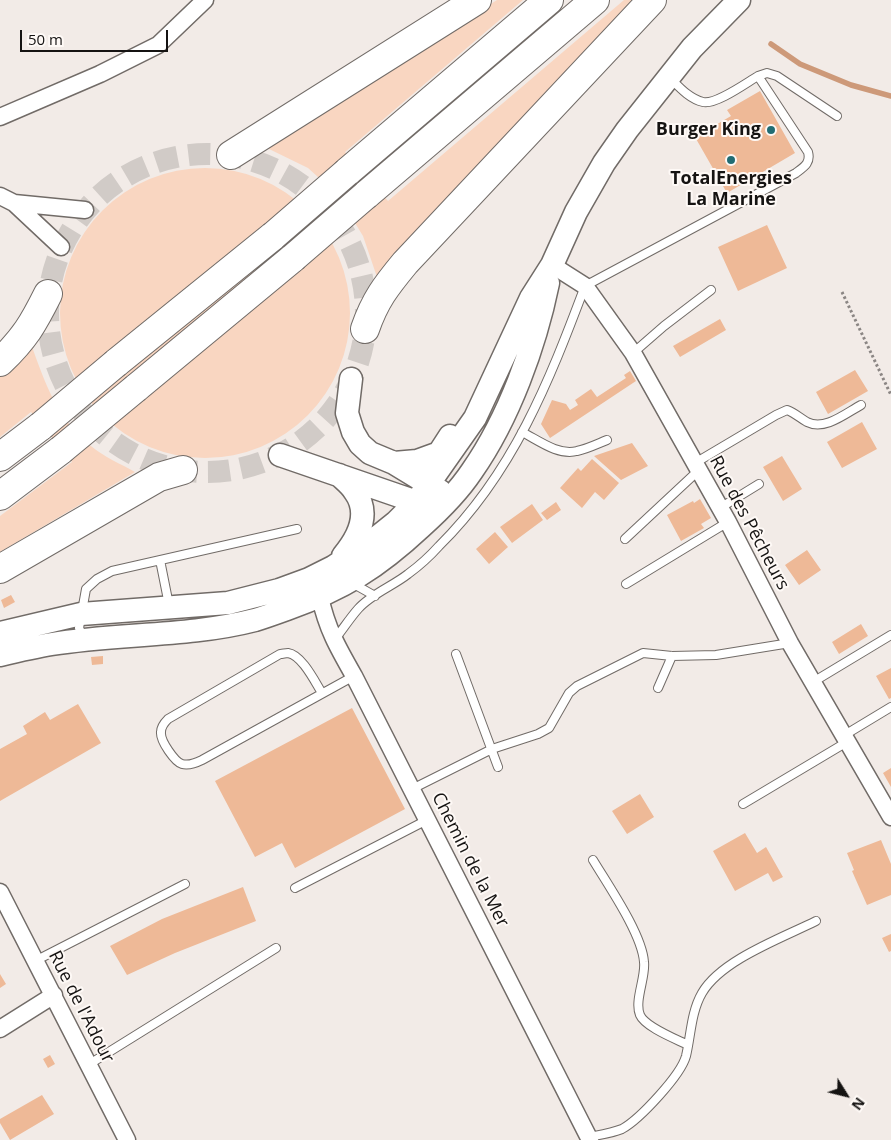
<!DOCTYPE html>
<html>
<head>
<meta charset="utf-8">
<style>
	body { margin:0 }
	#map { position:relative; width:891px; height:1140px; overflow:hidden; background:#f2ebe7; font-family:"Open Sans",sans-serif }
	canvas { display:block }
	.north { position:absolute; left:821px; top:1070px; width:50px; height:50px; -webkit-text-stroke:4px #fef9f6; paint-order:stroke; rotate:126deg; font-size:14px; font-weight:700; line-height:20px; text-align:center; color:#151312 }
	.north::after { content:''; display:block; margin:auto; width:18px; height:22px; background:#151312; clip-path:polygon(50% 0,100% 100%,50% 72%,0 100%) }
	.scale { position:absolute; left:20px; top:30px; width:148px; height:22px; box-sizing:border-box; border:2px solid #151312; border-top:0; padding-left:6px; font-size:15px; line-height:18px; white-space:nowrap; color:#151312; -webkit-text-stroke:4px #fef9f6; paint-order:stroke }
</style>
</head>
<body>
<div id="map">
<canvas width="891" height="1140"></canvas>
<div class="north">N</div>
<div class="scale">50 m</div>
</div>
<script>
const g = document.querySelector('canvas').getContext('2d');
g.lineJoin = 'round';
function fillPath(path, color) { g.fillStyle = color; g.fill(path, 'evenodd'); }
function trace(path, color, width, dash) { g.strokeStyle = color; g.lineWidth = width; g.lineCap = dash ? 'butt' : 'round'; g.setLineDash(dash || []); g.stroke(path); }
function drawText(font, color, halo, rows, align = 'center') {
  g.font = font + ' "Open Sans",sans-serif'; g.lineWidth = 4; g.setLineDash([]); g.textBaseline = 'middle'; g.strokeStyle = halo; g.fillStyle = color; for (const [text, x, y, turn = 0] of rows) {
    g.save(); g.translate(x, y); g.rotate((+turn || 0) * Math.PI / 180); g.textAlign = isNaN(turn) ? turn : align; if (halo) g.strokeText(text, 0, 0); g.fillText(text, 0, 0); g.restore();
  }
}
const green = new Path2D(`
	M497 0H523L345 152 388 201 624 0H637L378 280 363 236 338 195 308 168 267 148Z
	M60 313a145 145 0 1 1 290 0a145 145 0 1 1-290 0Z
	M31 344C45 383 57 419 91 446 104 457 121 464 135 472L0 552V516L72 462 31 412 0 437V373Z`);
const stream = new Path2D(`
	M771 44 800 64 851 85 891 96`);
const building = new Path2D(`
	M760 91 795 153 727 193 695 137 731 116 727 110Z
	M767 225 787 268 738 291 718 247Z
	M720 319 726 330 680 357 673 346Z
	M855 370 868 391 828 414 816 392Z
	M630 371 636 381 550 438 541 424 552 400 566 404 570 410 578 405 575 400 591 389 597 397 626 378 624 375Z
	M862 422 877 449 842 468 827 442Z
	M632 443 648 466 621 480 594 456Z
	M782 456 802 489 783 501 763 467Z
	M592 459 619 483 604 500 595 492 582 508 560 488 578 468 581 471Z
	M700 499 711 518 701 524 704 528 681 541 667 515 693 501 694 503Z
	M556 502 561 510 547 520 541 513Z
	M532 504 543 520 512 543 500 527Z
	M495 532 508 547 489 564 476 549Z
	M807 550 821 570 799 585 785 565Z
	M11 595 15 602 4 608 1 600Z
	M861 624 868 636 839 654 832 642Z
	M103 656V664L92 665 91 657Z
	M891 668V698L889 699 876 676Z
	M78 704 101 743 0 801V749L27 734 23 726 45 712 50 720Z
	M352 708 405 809 295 868 282 843 255 857 215 781Z
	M891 768V787L883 773Z
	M640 794 654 817 627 834 612 811Z
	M745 833 757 853 766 847 783 877 773 882 768 873 735 891 713 851Z
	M881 840 891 864V895L867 905 852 871 854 870 847 853Z
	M243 887 256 921 175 953 127 975 110 946 162 919Z
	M891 934V951L889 952 882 938Z
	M0 974 6 984 0 988Z
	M50 1055 55 1064 48 1068 43 1059Z
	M42 1095 54 1114 10 1140 0 1123V1119Z`);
const secondaryTunnel = new Path2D(`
	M48 313a159 159 0 1 1 318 0a159 159 0 1 1-318 0Z`);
const path = new Path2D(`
	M842 292 891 395`);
const lane = new Path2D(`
	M758 76 767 73 777 76 837 116
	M633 353 664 326 711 290
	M522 432C538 440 558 456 577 451 587 449 597 444 607 440
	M695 463 776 415 787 410C795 413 800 418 807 422 825 431 846 413 861 405
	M720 508 759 484
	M625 539 699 470
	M160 560 169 605
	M352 583 375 596
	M626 584 728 522
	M83 636 79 628 86 589 97 579 112 571 297 529
	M335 639C343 629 350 618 358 609 371 594 393 586 408 574 419 566 430 556 439 546 513 473 549 382 585 286L796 173C804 167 811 163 808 152L758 76C746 83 716 105 703 102 690 99 680 88 671 79
	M456 654 498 767
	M813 682 891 635
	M658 688 672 656
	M322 693C315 682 302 655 288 653 285 653 283 654 280 654L168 719C165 722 161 727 161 732 160 741 175 762 182 764 189 766 196 763 202 760L354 676
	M843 736 891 707
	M412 789 492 749 538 734 549 728 569 693 577 686 643 653 672 656 716 655 790 643
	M743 804 847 742
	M593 860C608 885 642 934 644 962 646 977 634 1001 640 1015 645 1027 676 1039 688 1045
	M295 888 427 820
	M35 961 185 884
	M88 1065 276 948
	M589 1137C599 1135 612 1133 622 1129 640 1119 681 1075 686 1056 691 1035 691 1012 702 993 721 960 782 938 816 921`);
const street = new Path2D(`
	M0 117 100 74 158 45 205 0
	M0 196 14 203 61 247
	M14 203 85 210
	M552 265 585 286 633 353 728 522 790 643 891 817
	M320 597C327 629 338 648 354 676L590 1140
	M0 892 127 1140
	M0 1029 54 995`);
const secondary = new Path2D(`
	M351 379 347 413 353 432 360 444 370 453 394 463 440 491
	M280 455 408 499 427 508
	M394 463 417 461 439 453 450 436
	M339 475C344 480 351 485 355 492 371 514 358 538 343 556
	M0 633 81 614 228 603 279 590 309 579 333 567 376 538 396 522 416 502 475 418 531 298 552 265 576 212 604 163 627 130 692 48 739 0
	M0 655C17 651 34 647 52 644 119 633 189 637 255 620 265 617 276 613 287 609 343 589 377 568 421 527 440 510 458 492 472 471 509 418 535 346 548 283`);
const highway = new Path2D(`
	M231 155 477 0
	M347 172 549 0
	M366 195 595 0
	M365 329C375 300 386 286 405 263L652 0
	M0 362C25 338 33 324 48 294
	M116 363 273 236
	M136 388 293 258
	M0 457 41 426
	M0 496 61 450
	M0 569 159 477 183 470`);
const highwayBridge = new Path2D(`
	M273 236 347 172
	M293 258 366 195
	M41 426 116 363
	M61 450 136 388`);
const markers = [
	[771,130,5,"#216c73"],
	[731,160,5,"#216c73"]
];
const poiNames = [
	["Burger King",761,130],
	["TotalEnergies",731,179,"center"],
	["La Marine",731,200,"center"]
];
const streetNames = [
	["Rue des Pêcheurs",749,523,62],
	["Chemin de la Mer",470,860,63],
	["Rue de l'Adour",81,1007,63]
];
fillPath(green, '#f9d6c1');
trace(stream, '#cd9979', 5.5);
fillPath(building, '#eeb997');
trace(secondaryTunnel, '#d1cbc7', 22, [22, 11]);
trace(lane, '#716b67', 10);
trace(street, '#716b67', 19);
trace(secondary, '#716b67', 25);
trace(highway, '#716b67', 30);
trace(path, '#8b8684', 3, [2.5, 2.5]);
trace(lane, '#fff', 8);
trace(street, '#fff', 16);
trace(secondary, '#fff', 22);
trace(highway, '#fff', 28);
trace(highwayBridge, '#716b67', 30, []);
trace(highwayBridge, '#fff', 28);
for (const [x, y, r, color] of markers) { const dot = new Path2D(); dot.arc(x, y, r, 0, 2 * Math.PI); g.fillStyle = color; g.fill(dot); trace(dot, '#fef9f6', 2); }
drawText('bold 18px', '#151312', '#fef9f6', poiNames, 'right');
drawText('18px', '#151312', '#fef9f6', streetNames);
</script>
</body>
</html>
